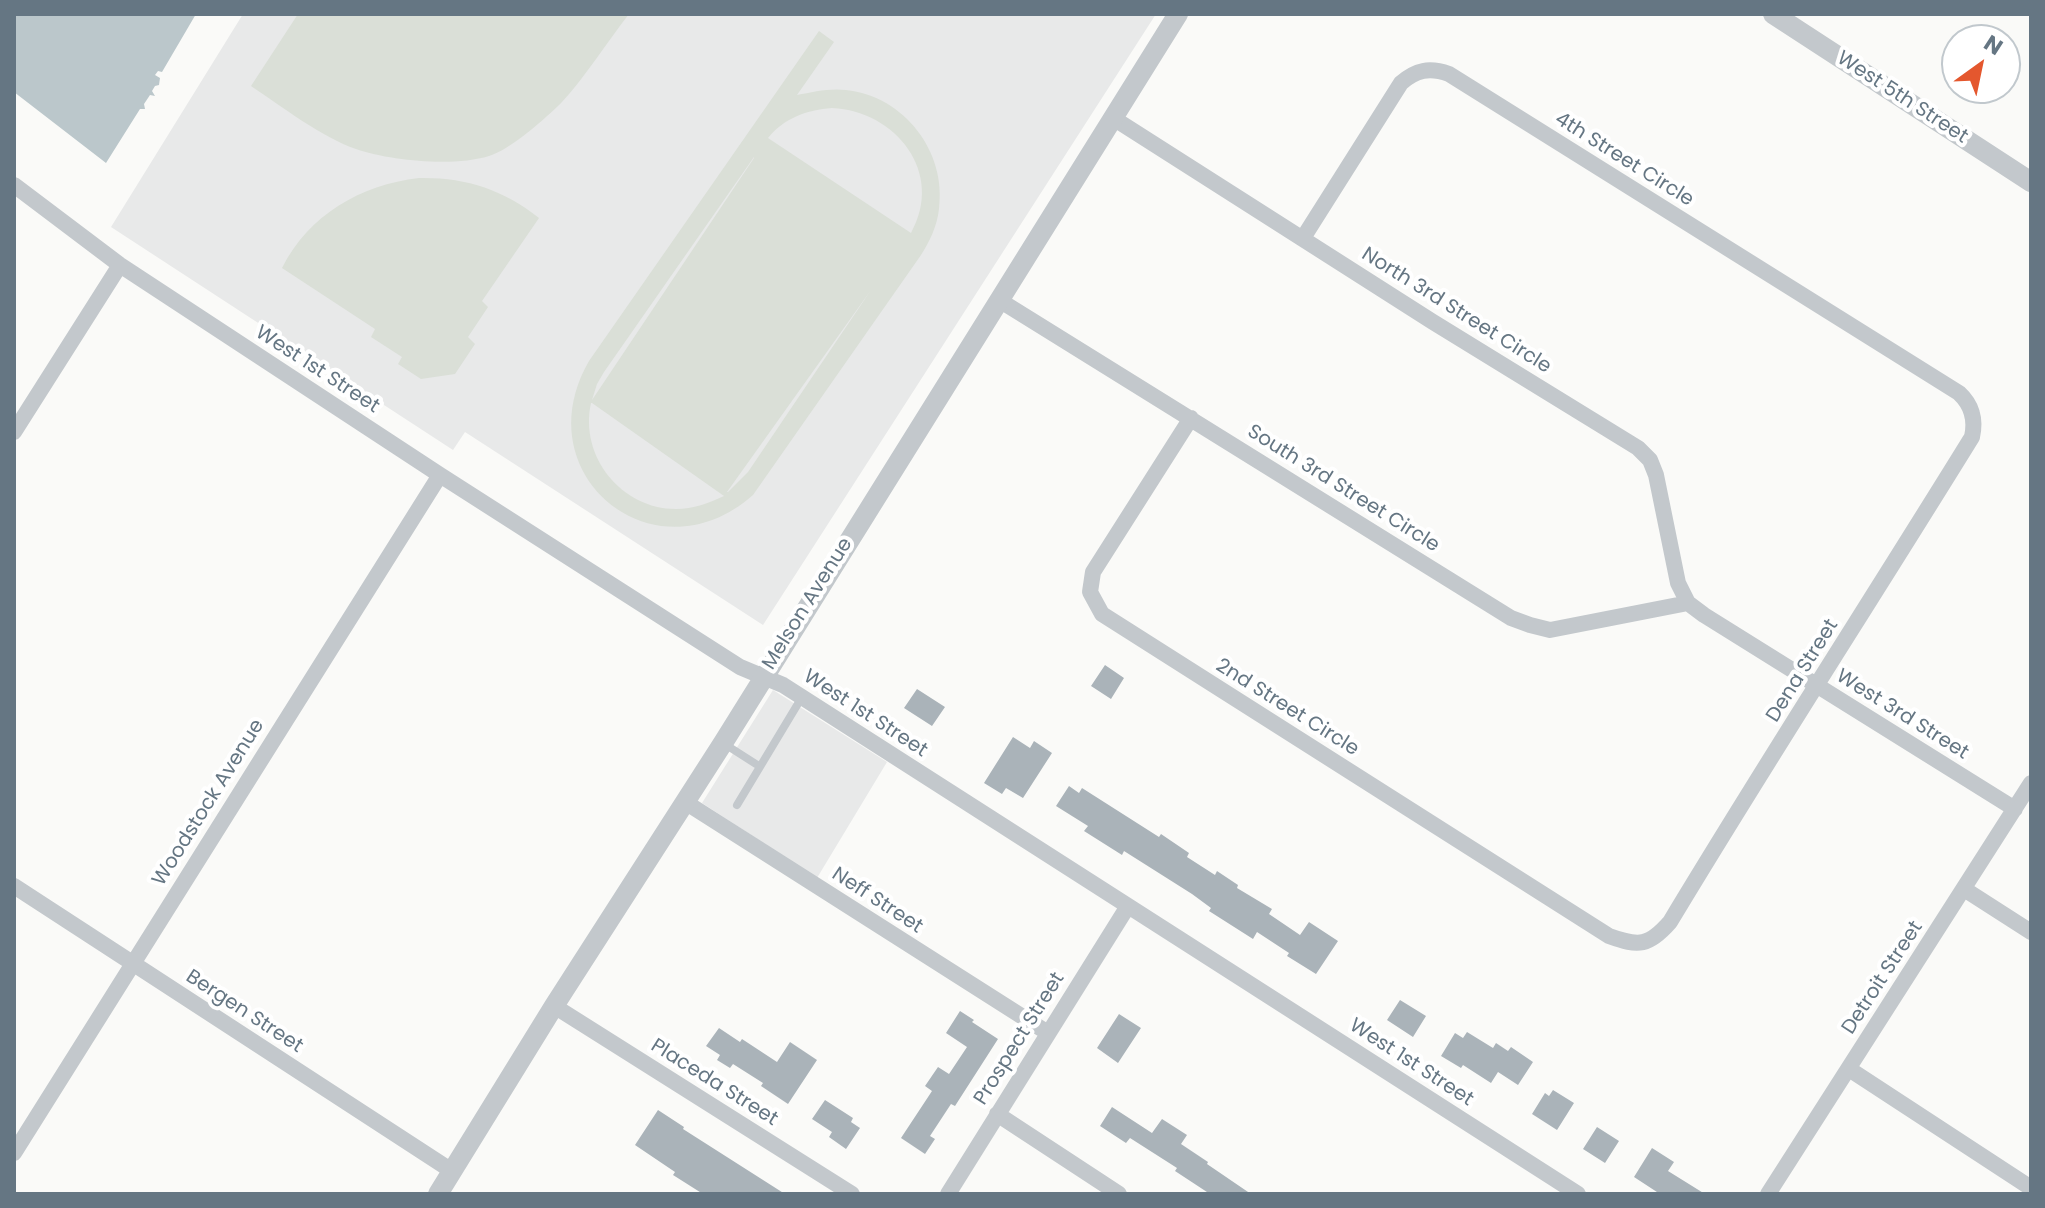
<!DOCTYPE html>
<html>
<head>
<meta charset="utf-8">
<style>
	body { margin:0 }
	#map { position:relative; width:2045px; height:1208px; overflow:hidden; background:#fafaf8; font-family:Poppins,sans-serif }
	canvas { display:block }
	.frame { position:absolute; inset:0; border:16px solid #657683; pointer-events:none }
	.north { position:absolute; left:1941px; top:24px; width:80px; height:80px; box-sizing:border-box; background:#fff; border:2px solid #c1c8cd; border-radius:50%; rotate:33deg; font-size:22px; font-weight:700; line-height:32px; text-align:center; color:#657683 }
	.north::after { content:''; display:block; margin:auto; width:28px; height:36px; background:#e4572e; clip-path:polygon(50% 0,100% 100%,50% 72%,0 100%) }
</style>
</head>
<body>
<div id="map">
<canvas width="2045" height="1208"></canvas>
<div class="frame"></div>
<div class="north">N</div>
</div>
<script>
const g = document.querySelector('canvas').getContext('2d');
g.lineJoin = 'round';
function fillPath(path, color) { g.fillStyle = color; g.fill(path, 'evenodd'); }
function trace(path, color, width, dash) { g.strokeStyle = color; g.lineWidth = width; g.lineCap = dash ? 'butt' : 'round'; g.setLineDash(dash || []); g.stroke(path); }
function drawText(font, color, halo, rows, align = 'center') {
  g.font = font + ' Poppins,sans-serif'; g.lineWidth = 8; g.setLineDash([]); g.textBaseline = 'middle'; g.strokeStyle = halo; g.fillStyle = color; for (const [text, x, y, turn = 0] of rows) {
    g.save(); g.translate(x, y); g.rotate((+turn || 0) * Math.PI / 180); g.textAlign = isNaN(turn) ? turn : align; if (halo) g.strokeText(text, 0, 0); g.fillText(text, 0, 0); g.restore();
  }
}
const built = new Path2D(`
	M243 14H1156L763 625 465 432 453 450 111 227Z
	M773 690 887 762 817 878 702 803Z`);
const green = new Path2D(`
	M298 14H629C607 42 586 76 562 102 546 118 510 150 489 156 454 167 391 161 356 149 323 138 281 106 251 86Z
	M819 31 834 42 797 95C813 92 829 88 846 90 904 96 947 152 939 209 937 226 930 241 921 255L753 495C655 582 523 475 589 361ZM832 108C896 111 945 173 911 233L768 138C784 118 807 110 832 108ZM754 157V158L592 400 597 384 604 372ZM871 290 748 472 728 492H727ZM591 403H592L724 496C709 503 693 509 676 509 622 509 579 457 591 403Z
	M419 178C464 177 503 189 539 218L482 301 488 307 468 337 475 344 455 374 421 379 398 364 402 357 371 337 375 329 282 268C309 215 360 185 419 178Z`);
const water = new Path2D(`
	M14 14H196L162 72 158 71 155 75 160 78 159 85 155 86 152 91 155 96 150 95 144 104 145 109H140L106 163 14 92Z`);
const building = new Path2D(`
	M1105 665 1124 678 1111 699 1091 686Z
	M917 689 945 707 932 726 904 708Z
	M1013 737 1030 748 1034 741 1052 753 1023 798 1006 788 1002 794 984 783Z
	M1069 786 1079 793 1082 788 1159 837 1161 834 1189 853 1187 857 1215 875 1217 871 1238 885 1237 888 1272 909 1269 914 1300 935 1309 922 1338 941 1316 974 1287 956 1289 953 1257 932 1253 939 1209 911 1211 908 1192 894 1124 851 1122 855 1084 831 1088 826 1056 806Z
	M1400 1000 1426 1016 1413 1037 1387 1020Z
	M960 1011 974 1020 972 1022 998 1039 955 1106 951 1104 930 1136 935 1139 925 1154 901 1138 932 1091 925 1086 938 1067 949 1074 967 1047 946 1033Z
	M1119 1014 1141 1028 1118 1063 1097 1048Z
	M719 1028 740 1042 742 1039 777 1062 790 1042 817 1060 788 1104 761 1086 763 1083 733 1064 730 1068 717 1060 720 1055 706 1046Z
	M1467 1032 1493 1048 1496 1043 1508 1051 1511 1047 1533 1062 1518 1085 1498 1072 1491 1083 1463 1065 1461 1068 1441 1056 1455 1033 1463 1038Z
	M1553 1090 1574 1103 1557 1130 1532 1114 1545 1093 1549 1096Z
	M825 1100 853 1118 851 1122 860 1128 846 1149 829 1137 832 1132 812 1119Z
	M1112 1107 1152 1133 1162 1119 1187 1135 1181 1144 1208 1162 1207 1164 1251 1194H1210L1175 1171 1177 1168 1130 1138 1126 1143 1100 1126Z
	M658 1110 684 1127 683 1129 785 1194H703L673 1175 675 1172 635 1145Z
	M1597 1127 1619 1141 1605 1163 1583 1149Z
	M1652 1148 1674 1162 1668 1171 1705 1194H1660L1634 1177Z`);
const service = new Path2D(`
	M723 743 759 766
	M737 805 802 697`);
const minor = new Path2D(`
	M1113 118 1433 322 1638 448 1650 460 1656 475 1678 583 1688 603 1704 615 2015 809
	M14 185 120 265 440 475 740 667 783 685 1578 1194
	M999 300 1511 618 1530 625 1550 630 1688 603
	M1191 418 1093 572 1090 592 1102 614 1609 936C1639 947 1649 946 1670 922 1768 759 1872 599 1972 437 1976 419 1972 405 1959 393L1449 74C1429 67 1416 70 1401 83L1303 238
	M14 432 120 265
	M685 802 1048 1033
	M14 886 452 1171
	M1964 889 2031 932
	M554 1006 852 1194
	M1849 1069 2031 1188
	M997 1114 1119 1194
	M14 1153 440 475
	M948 1194 1128 906
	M1768 1194 2031 783`);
const tertiary = new Path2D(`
	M1773 14 2031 182
	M438 1194 554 1006 723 743 1178 14`);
const streetNames = [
	["West 5th Street",1902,98,33],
	["4th Street Circle",1624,160,32],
	["North 3rd Street Circle",1456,311,32],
	["West 1st Street",317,370,33],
	["South 3rd Street Circle",1343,489,32],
	["Melson Avenue",808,604,-58],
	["Dena Street",1803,671,-58],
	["2nd Street Circle",1287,708,32],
	["West 1st Street",865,714,33],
	["West 3rd Street",1902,715,32],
	["Woodstock Avenue",209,803,-58],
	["Neff Street",877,901,33],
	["Detroit Street",1883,978,-57],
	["Bergen Street",244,1012,33],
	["Prospect Street",1020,1039,-58],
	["West 1st Street",1411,1063,33],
	["Placeda Street",714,1083,32]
];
fillPath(built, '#e8e9e9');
fillPath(green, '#dadfd7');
fillPath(water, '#bbc7cb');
fillPath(building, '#aab3b9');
trace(service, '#c3c8cc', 8);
trace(minor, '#c3c8cc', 16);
trace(tertiary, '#c3c8cc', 20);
drawText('20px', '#657683', '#fff', streetNames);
</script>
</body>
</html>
